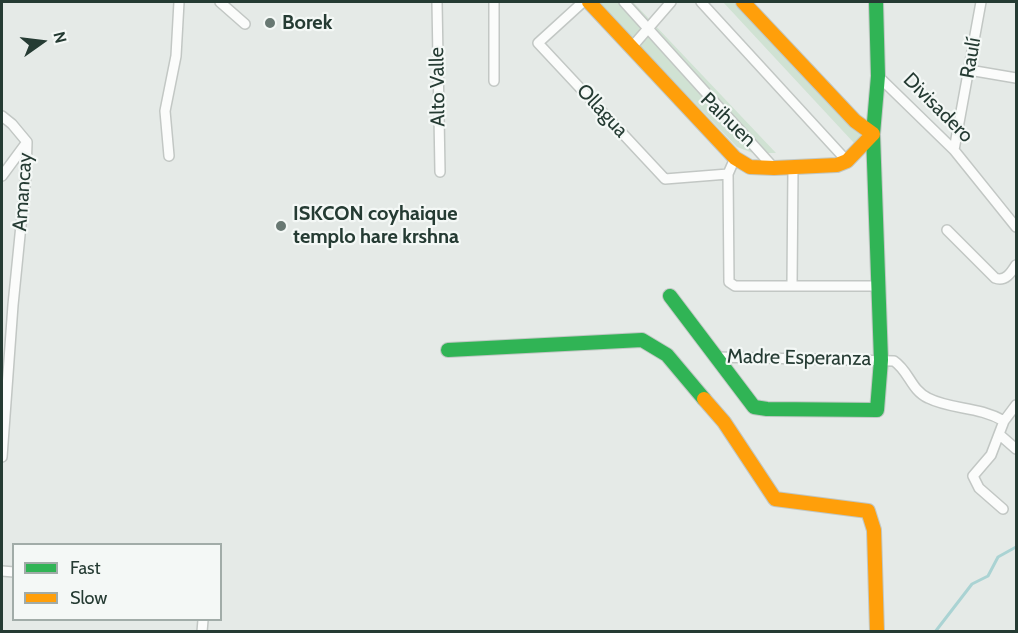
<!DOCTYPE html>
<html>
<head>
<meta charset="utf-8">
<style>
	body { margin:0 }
	#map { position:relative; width:1018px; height:633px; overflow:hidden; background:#e5eae7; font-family:Cabin,sans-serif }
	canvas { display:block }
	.frame { position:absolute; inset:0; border:3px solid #253b33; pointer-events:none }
	.legend { position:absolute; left:12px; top:543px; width:210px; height:78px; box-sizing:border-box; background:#f4f8f6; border:2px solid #a1aca8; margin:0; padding:8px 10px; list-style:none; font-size:18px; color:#253b33 }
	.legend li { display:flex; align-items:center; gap:12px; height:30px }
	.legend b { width:30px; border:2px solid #a1aca8 }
	.north { position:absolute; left:12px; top:12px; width:60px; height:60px; -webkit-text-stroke:4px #f4f8f6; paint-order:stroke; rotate:76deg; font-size:16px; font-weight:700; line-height:24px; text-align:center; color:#253b33 }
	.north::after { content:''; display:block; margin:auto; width:21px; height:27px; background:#253b33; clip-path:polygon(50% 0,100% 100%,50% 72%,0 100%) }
</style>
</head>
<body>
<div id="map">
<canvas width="1018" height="633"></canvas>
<div class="frame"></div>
<ul class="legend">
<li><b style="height:8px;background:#30b455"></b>Fast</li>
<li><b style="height:8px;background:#ff9f0a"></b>Slow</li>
</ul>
<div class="north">N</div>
</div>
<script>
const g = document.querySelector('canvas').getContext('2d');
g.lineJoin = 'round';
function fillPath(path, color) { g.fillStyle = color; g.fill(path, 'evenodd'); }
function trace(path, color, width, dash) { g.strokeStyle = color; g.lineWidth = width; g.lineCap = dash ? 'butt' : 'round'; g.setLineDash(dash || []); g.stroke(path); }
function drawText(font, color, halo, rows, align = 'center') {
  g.font = font + ' Cabin,sans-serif'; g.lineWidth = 4.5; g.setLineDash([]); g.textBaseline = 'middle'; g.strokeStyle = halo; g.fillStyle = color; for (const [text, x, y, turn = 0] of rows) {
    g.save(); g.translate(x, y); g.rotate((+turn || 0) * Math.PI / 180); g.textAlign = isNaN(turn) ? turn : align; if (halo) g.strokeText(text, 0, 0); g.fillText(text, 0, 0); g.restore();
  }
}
const green = new Path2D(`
	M597 2H633L776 153H753L737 147Z
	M723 2H746L868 133 854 143Z`);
const stream = new Path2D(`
	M935 632 972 584 988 576 998 557 1016 547`);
const street = new Path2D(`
	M220 2 245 24
	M437 2 440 172
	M494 2V81
	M583 2 538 43 665 179 728 174
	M624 2 774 168
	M701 2 847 161
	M631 48 671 2
	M969 70 1016 78
	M878 76 954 150 1016 227
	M2 116 12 124 27 142 26 175 13 305 2 457
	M954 150 981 2
	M169 156 165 111 176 56 179 2
	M735 158 728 174 729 282 735 286H880
	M2 176 27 142
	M947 230 995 278C1005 282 1011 273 1016 265
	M792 285 793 168
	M716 357 894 361C909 371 911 390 928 398 952 410 978 406 1004 421
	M1000 435 1016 449
	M1003 509 979 488 973 476 991 455 1004 421 1016 405
	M2 571 14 572
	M202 632 203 620`);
const fast = new Path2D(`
	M670 296 754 407 767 409 877 410 881 360 873 134 878 76 876 2
	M448 350 642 340 667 355 704 399`);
const slow = new Path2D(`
	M589 2 735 158 750 167 774 168 837 165 847 161 873 134 855 121 743 2
	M704 399 724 422 775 499 868 511 874 530 877 632`);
const markers = [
	[270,23,6,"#687872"],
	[281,226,6,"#687872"]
];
const poiNames = [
	["Borek",282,23],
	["ISKCON coyhaique",293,214],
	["templo hare krshna",293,237]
];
const streetNames = [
	["Raulí",971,58,-80],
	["Alto Valle",438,87,-91],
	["Divisadero",938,108,45],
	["Ollagua",602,111,47],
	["Paihuen",728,120,44],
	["Amancay",23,192,-86],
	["Madre Esperanza",799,358,1]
];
fillPath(green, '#d0e2d3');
trace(stream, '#aad3d3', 3);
trace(street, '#c2c7c4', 12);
trace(fast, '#c1c7c4', 16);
trace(slow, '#c1c7c4', 16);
trace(street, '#fbfcfb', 9);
trace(fast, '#30b455', 14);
trace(slow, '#ff9f0a', 14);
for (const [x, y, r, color] of markers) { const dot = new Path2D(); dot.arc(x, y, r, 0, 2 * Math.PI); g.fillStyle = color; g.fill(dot); trace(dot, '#f4f8f6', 2); }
drawText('bold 20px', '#253b33', '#f4f8f6', poiNames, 'left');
drawText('20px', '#253b33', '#f4f8f6', streetNames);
</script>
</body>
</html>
